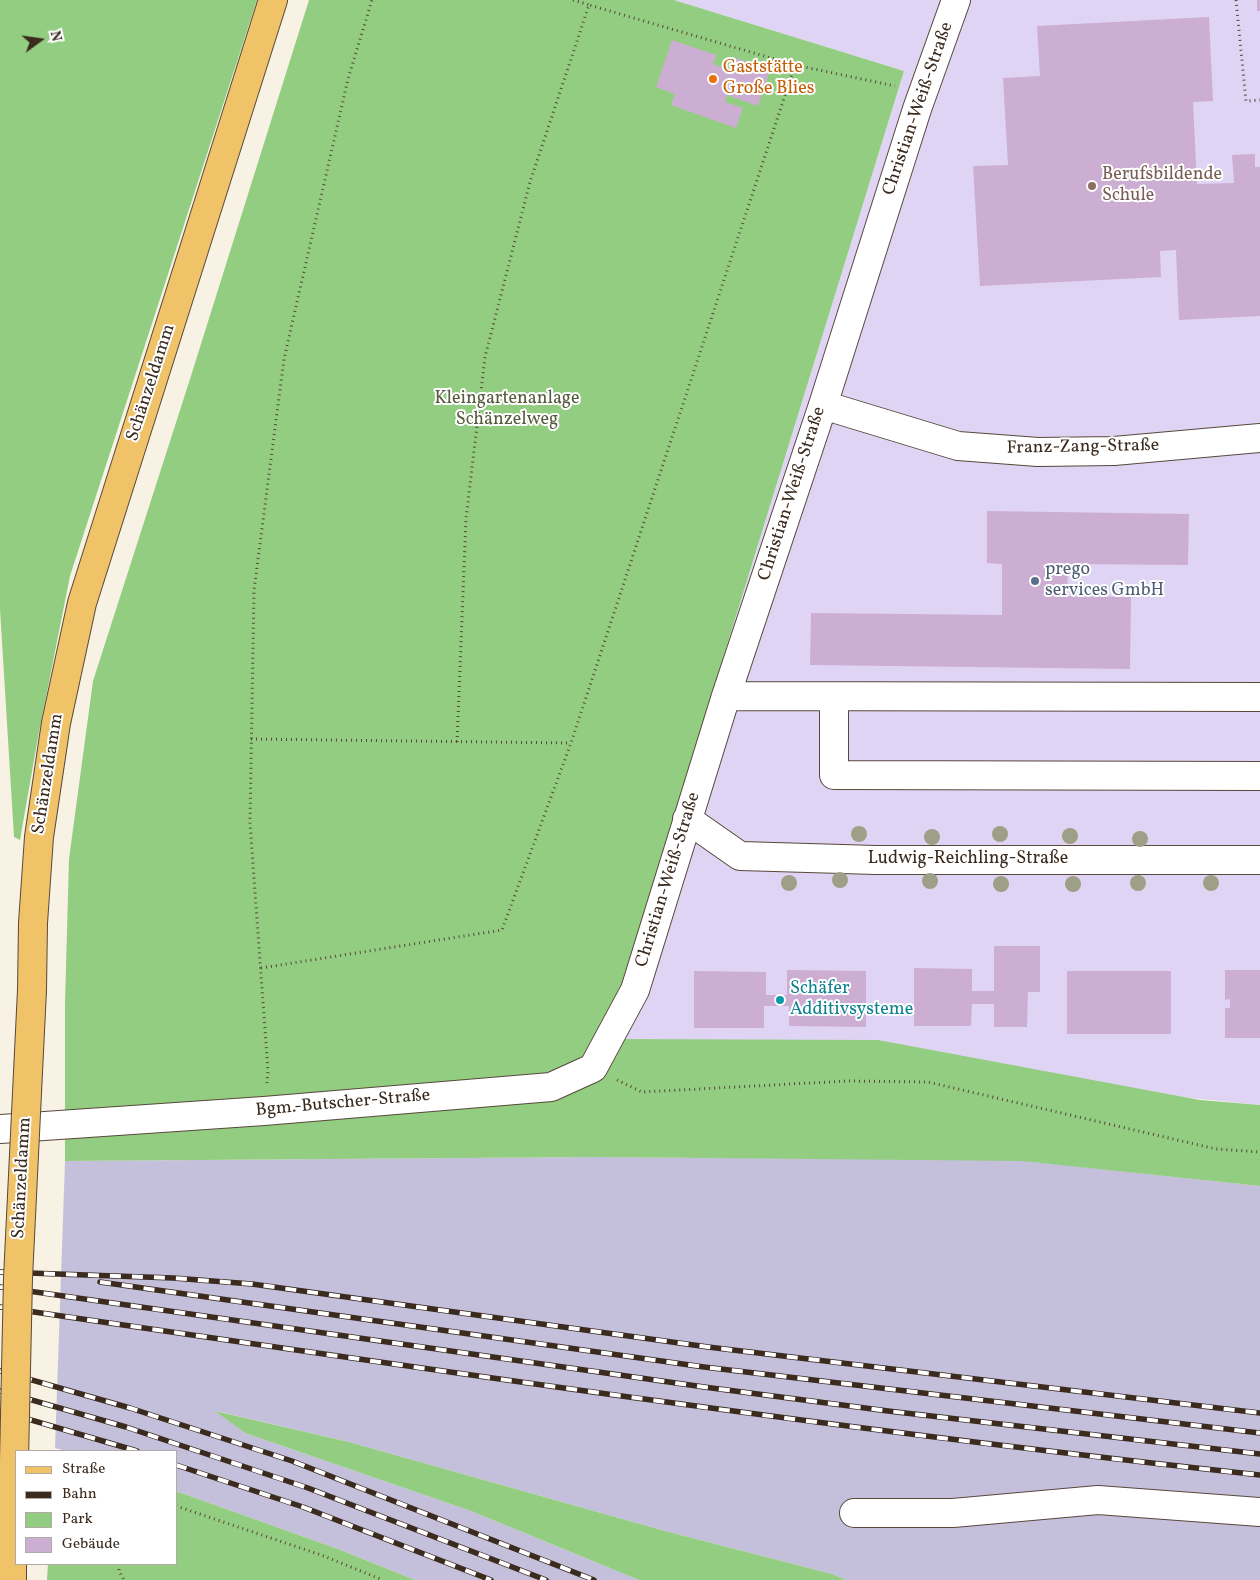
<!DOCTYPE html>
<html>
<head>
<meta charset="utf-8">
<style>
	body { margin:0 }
	#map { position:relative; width:1260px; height:1580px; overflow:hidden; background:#f7f2e3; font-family:Vollkorn,serif }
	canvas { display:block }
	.legend { position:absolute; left:15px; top:1450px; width:162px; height:115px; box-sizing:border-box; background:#fff; border:1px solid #b1aaa5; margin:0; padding:6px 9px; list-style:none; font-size:15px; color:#3b2a1e }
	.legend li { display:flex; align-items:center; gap:10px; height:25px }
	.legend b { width:25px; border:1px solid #b1aaa5 }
	.north { position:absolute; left:15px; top:15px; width:50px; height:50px; -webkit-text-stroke:4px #fff; paint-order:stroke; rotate:76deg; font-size:14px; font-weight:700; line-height:20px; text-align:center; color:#3b2a1e }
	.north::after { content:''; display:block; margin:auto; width:18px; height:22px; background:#3b2a1e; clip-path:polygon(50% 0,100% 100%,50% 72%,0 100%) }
</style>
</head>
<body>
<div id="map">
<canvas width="1260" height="1580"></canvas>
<ul class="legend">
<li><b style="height:6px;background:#f0c369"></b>Straße</li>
<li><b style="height:6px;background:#3b2a1e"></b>Bahn</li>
<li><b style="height:14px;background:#93cd81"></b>Park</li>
<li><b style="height:14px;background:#ccaed2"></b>Gebäude</li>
</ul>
<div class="north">N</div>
</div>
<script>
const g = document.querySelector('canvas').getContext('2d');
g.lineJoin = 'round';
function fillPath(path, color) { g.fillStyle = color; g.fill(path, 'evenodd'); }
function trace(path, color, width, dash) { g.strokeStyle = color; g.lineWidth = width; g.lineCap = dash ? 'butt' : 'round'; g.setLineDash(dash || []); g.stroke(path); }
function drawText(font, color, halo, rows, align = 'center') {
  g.font = font + ' Vollkorn,serif'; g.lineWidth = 4; g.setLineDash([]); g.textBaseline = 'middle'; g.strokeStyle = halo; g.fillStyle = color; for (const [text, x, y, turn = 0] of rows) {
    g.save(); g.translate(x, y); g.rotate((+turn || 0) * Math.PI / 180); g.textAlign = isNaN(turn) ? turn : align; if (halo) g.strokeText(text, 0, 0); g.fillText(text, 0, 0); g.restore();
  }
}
const built = new Path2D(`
	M674 0H1260V1105L616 1039 617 1002 904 71Z`);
const industrial = new Path2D(`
	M597 1157 1018 1160 1260 1186V1580H846L832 1574 665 1531 349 1442 216 1411 245 1433 471 1511 639 1580H415L338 1549 176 1491V1451H66L55 1448 65 1161Z`);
const green = new Path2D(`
	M0 0H257L70 576 38 737 20 840 14 837 0 609Z
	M309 0H674L904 71 617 1002 616 1039 878 1040 1200 1100 1260 1105V1186L1022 1161 597 1157 65 1161V1003L69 859 93 681 190 379Z
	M215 1411 349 1442 665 1531 832 1574 846 1580H639L471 1511 245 1433Z
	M176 1491 338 1549 415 1580H47L48 1564H176Z`);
const building = new Path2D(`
	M1257 0H1260V11H1257Z
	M1209 17 1213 101 1193 102 1197 184 1234 183 1232 155 1255 154V167H1260V316L1179 320 1176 250 1160 251 1161 277 980 286 973 166 1008 165 1003 78 1040 76 1037 26Z
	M672 40 716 55 713 64 732 71 736 58 770 70 758 106 727 95 725 102 743 108 736 128 671 105 675 94 656 87Z
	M987 511 1189 514 1188 565 1068 564 1067 596 1131 597 1130 669 810 665 811 613 1002 615V564L987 563Z
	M994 946H1040V992H1028L1027 1027H994V1004H972L971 1026H914V968L972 969V991H994Z
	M787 970 866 971V1027L789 1026V1006H764V1028H694V971L766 972V995H787Z
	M1225 970H1260V1038H1225V1008H1230V999L1225 1000Z
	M1067 971H1171V1034H1067Z`);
const path = new Path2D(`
	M573 0 589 5
	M1236 0 1246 101 1260 100
	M251 739 570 743
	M457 742 466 519 485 357 530 182 589 5 795 65 895 86
	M261 968 502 930 571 743 795 65
	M617 1080 642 1092 847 1081 928 1082 1216 1149 1260 1152
	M267 1083 268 1071 250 823 254 590 284 359 348 79 372 0
	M176 1506 321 1555 383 1580
	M119 1564V1571L124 1580`);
const minor = new Path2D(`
	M823 405 958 446 1038 452 1114 451 1260 438
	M726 696 1260 697
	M834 697V775L1260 776
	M687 819 740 856 876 860H1260
	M0 1129 264 1111 551 1087 593 1068 635 990 726 696 823 405 917 109 956 0
	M854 1513H953L1098 1500 1260 1512`);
const major = new Path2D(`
	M32 990 33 923 39 837 56 723 82 603 273 0
	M12 1552V1580`);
const rail = new Path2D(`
	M0 1272 173 1278 252 1284 708 1347 1260 1413
	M100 1282 704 1367 1260 1433
	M0 1287 704 1387 888 1411 1260 1454
	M0 1307C419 1368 839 1430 1260 1475
	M0 1371 130 1408 292 1461 594 1580
	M0 1391 126 1427 308 1488 546 1580
	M0 1411 137 1451
	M176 1465 303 1507 491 1580`);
const majorBridge = new Path2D(`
	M12 1552 18 1278 32 990`);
const trees = [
	[859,834],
	[1000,834],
	[1070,836],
	[932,837],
	[1140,839],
	[840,880],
	[930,881],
	[789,883],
	[1138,883],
	[1211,883],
	[1001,884],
	[1073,884]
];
const markers = [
	[713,79,5,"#e8710a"],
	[1092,186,5,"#8d6e63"],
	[1035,581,5,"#5c6f8a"],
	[780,1000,5,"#0f9aa8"]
];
const foodNames = [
	["Gaststätte",723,69],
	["Große Blies",723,90]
];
const streetNames = [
	["Christian-Weiß-Straße",919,109,-71],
	["Schänzeldamm",152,383,-72],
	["Franz-Zang-Straße",1083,448,-1],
	["Christian-Weiß-Straße",793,494,-72],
	["Schänzeldamm",49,774,-81],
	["Ludwig-Reichling-Straße",968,860],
	["Christian-Weiß-Straße",669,880,-73],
	["Bgm.-Butscher-Straße",343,1104,-5],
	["Schänzeldamm",23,1178,-87]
];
const educationNames = [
	["Berufsbildende",1102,176],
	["Schule",1102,197]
];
const parkNames = [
	["Kleingartenanlage",507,400],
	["Schänzelweg",507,421]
];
const serviceNames = [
	["prego",1045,571],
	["services GmbH",1045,592]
];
const cultureNames = [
	["Schäfer",790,990],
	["Additivsysteme",790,1011]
];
fillPath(built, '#e0d4f4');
fillPath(industrial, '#c4c0db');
fillPath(green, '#93cd81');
fillPath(building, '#ccaed2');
trace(minor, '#57483c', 30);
trace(major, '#57483c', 30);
trace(path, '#57483c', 3, [1, 4]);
trace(minor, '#fff', 28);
trace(major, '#f0c369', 28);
trace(rail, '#3b2a1e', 5.5);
trace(rail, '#fff', 4, [11]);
trace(majorBridge, '#57483c', 30, []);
trace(majorBridge, '#f0c369', 28);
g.fillStyle = '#9e9f87';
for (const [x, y] of trees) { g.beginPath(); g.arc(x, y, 8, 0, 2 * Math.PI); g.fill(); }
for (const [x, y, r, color] of markers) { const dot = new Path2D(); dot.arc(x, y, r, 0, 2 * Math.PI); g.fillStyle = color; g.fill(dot); trace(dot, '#fff', 2); }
drawText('18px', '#c56008', '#fff', foodNames, 'left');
drawText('18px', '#3b2a1e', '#fff', streetNames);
drawText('18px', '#785e54', '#fff', educationNames, 'left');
drawText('18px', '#555b3c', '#fff', parkNames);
drawText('18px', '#4e5e75', '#fff', serviceNames, 'left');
drawText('18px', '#0d838f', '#fff', cultureNames, 'left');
</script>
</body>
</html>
